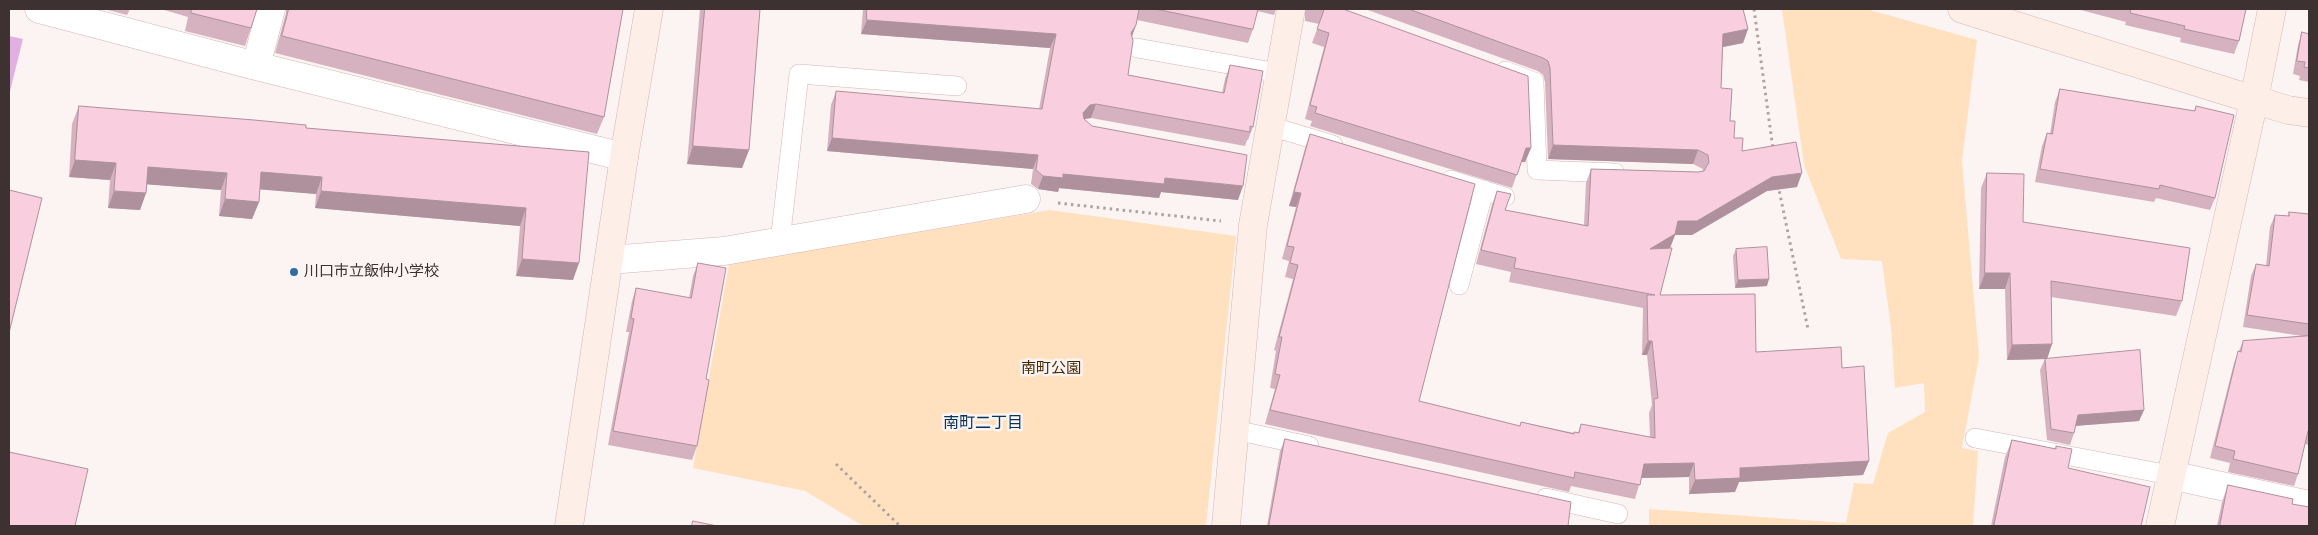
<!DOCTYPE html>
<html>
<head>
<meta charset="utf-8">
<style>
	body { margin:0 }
	#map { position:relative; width:2318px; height:535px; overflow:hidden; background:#fbf4f3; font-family:Roboto,sans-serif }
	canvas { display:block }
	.frame { position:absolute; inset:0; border:10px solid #3e3131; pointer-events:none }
</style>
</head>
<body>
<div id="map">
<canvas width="2318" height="535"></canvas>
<div class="frame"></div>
</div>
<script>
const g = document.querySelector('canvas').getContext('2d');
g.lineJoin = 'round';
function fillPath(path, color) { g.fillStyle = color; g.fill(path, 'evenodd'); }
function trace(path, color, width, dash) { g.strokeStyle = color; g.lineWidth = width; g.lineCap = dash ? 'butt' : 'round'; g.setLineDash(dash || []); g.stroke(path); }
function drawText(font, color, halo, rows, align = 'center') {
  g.font = font + ' Roboto,"Noto Sans JP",sans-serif'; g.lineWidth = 5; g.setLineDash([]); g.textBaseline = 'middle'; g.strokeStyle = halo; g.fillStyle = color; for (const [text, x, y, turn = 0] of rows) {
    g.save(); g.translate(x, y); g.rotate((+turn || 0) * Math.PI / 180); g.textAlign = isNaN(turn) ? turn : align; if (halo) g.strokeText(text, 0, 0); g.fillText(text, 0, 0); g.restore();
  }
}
const green = new Path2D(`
	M1782 9H1866L1977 40 1962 161 1979 357 1962 448 1978 451 1973 526H1649V509L1846 523 1854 483 1873 484 1888 433 1925 412 1924 383 1895 388 1891 328 1882 261 1841 259 1804 165Z
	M1050 210 1236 236 1206 526H863L805 491 693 468 729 264Z`);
const water = new Path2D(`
	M9 36 23 39 9 95Z`);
const path = new Path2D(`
	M1754 9 1773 149
	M1778 185 1808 329
	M1058 203 1221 221
	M836 464 900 526`);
const lane = new Path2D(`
	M1137 48 1279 73
	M1505 71 1534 82 1537 170 1615 173
	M1270 126 1333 145
	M1451 180 1505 197
	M780 242 799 74 957 86
	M1459 285 1484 190
	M1235 430 1309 446
	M1975 438 2170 475
	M1546 498 1618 514`);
const street = new Path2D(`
	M39 9 256 66 624 157
	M256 66 271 9
	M609 260 724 251 1026 199
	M2170 475 2309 505`);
const secondary = new Path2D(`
	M1962 9 2232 93 2288 110 2309 113
	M569 526 624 157 649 9
	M1226 526 1253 225 1291 9
	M2160 526 2254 100 2272 9`);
const wall = new Path2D(`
	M104 9H130L127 15Z
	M161 9H257L251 28 245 46 185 31 188 17Z
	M286 9H623L604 117 597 134 275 53 286 13Z
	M700 9H760L749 150 742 168 687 164Z
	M863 9H1276L1274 15 1257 11 1253 29 1248 43 1137 20 1136 25 1132 36 1128 75 1222 93 1225 79 1230 65 1253 127 1248 140H1247L1245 146 1091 118 1085 119 1084 120 1092 126 1238 200 1161 192 1159 198 1059 188 1058 192 1038 189 1031 184 1033 169 827 151 831 105 836 91 1039 109 1050 48 861 34Z
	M1305 9H1343L1531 148 1525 162H1521L1512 188 1310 126 1312 121 1305 119 1324 47 1312 43 1319 24 1305 21Z
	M1365 9H1743L1748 29 1743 43 1723 47 1721 88 1734 138 1742 151 1797 187 1767 191 1692 235H1675L1670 248 1660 295 1756 352 1842 368 1869 461 1863 475 1739 482 1735 492 1689 494V477L1641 478 1635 499 1571 486 1569 492 1265 424 1275 389 1270 388 1276 351 1274 350 1293 279 1285 277 1289 261 1282 259 1296 207 1289 206 1305 148 1310 134 1419 401 1520 426 1521 422 1574 433H1578L1581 424 1650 437 1649 413 1652 405 1647 355H1642L1643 308 1509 282 1511 272 1476 264 1492 205 1497 191 1505 210 1584 225 1586 183 1591 169 1698 172 1703 171V169L1693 164 1548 159 1545 82 1543 75 1538 71Z
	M2077 9H2246L2239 41 2234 54 2180 42 2181 38 2125 25 2126 22Z
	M2302 32 2309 34V82L2299 80 2300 76 2293 74 2298 45Z
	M2060 89 2194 111 2196 106 2215 198 2210 210 2156 198 2154 202 2035 182 2042 146 2047 133 2050 134 2055 102Z
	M79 106 306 128 589 152 573 280 516 276 520 226 315 208 316 194 260 189 259 202 252 219 219 216 221 190 147 184 146 193 140 210 108 208 110 180 69 177 72 124Z
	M1987 173 2023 222 2182 301 2176 316 2051 297 2052 344 2047 359 2144 410 2139 421 2075 426 2074 433 2070 445 2047 440 2040 370 2045 359 2007 360 2005 289H1979L1981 188Z
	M2289 212 2309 214V445L2305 444 2298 474 2294 486 2228 472 2230 463 2210 458 2234 363 2243 341 2302 336 2243 327 2251 276 2256 264 2266 266 2270 227 2275 215 2288 216Z
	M1736 249 1767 286 1735 288 1733 256Z
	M698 263 706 379 697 446 692 460 608 445 629 332H626L632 301 636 288 689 298 693 276Z
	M1285 439 1568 526H1267L1280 451Z
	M2012 440 2055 449 2056 446 2068 468 2141 526H1991L2005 457Z
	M2228 485 2292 504 2309 526H2217L2222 502Z`);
const shadedWall = new Path2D(`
	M867 20 1056 34 1050 48 861 34Z
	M1136 25 1131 39V33Z
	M1748 29 1743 43 1718 48 1723 34Z
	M1096 104 1091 118 1085 119 1078 126 1083 113 1090 105Z
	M832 138 1038 155 1033 169 827 151Z
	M1553 145 1698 150 1693 164 1548 159Z
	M693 146 749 150 742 168 687 164Z
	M1526 148H1531L1525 162H1521Z
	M75 160 116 163 110 180 69 177Z
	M148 167 227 173 221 190 142 184Z
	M261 172 322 177 316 194 255 189Z
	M1802 173 1797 187 1767 191 1692 235H1675L1670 248 1650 249 1678 221 1772 177Z
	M1063 174 1165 178 1243 186 1238 200 1161 192 1159 198 1059 188 1058 192 1038 189 1043 176Z
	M114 191 146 193 140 210 108 208Z
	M321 191 526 208 520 226 315 208Z
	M1294 192 1301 193 1296 207 1289 206Z
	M225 199 259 202 252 219 219 216Z
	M522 259 579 263 573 280 516 276Z
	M1985 273H2010L2005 289H1979Z
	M1769 279 1767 286 1735 288 1738 280Z
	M1648 341H1652L1647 355H1642Z
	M2052 344 2047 359 2007 360 2012 345Z
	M2144 410 2139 421 2073 426 2078 415Z
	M1869 461 1863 475 1739 482 1735 492 1689 494 1695 480 1740 468Z
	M1694 463 1689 477 1639 478 1644 464Z`);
const building = new Path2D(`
	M192 9H257L251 28 191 13Z
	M289 9H623L604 117 282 36Z
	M705 9H760L749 150 693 146Z
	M867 9H1139L1136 25 1131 33 1133 41 1128 75 1224 93 1230 65 1263 71 1253 127 1250 126V132L1096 104 1090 105 1083 113 1084 119 1092 126 1247 155 1243 186 1165 178 1164 184 1063 174V178L1043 176 1036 170 1038 155 832 138 836 91 1042 109 1056 34 867 20Z
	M1156 9H1258L1253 29Z
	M1317 9H1343L1528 76 1531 148H1526L1517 175 1315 113 1317 107 1310 105 1329 33 1317 29 1324 10Z
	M1409 9H1743L1748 29 1723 34 1721 88 1732 89 1730 121H1735L1734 138H1743L1742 151 1796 142 1802 173 1772 177 1697 221H1678L1675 234 1650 249 1672 248 1660 295 1755 294 1756 352 1841 347 1842 368 1864 366 1869 461 1740 468V478L1695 480 1694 463 1644 464 1640 485 1575 472 1574 478 1270 410 1280 375 1275 374 1282 337H1279L1298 265 1290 263 1294 247 1287 246 1301 193 1294 192 1310 134 1475 184 1419 401 1520 426 1521 422 1574 434V432L1579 433 1581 424 1655 438 1654 399 1658 398 1652 341H1648L1647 295H1655L1514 268 1516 258 1481 250 1497 191 1511 194 1505 210 1588 226 1591 169 1698 172 1704 171 1709 162 1708 155 1698 150 1553 145 1550 68 1548 61 1543 58Z
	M2128 9H2246L2239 41 2184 29 2185 26 2130 13 2131 9Z
	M2302 32 2309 34V68L2304 67 2305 62 2297 61Z
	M2060 89 2195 111 2196 106 2234 115 2215 198 2160 185 2159 189 2040 169 2047 133 2052 134Z
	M79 106 254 120 306 125V128L589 152 579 263 522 259 526 208 321 191 322 177 261 172 259 202 225 199 227 173 148 167 146 193 114 191 116 163 75 160Z
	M1987 173 2024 174 2023 222 2190 248 2182 301 2051 281 2052 344 2012 345 2010 273H1985Z
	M9 190 42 198 9 333Z
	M2289 212 2309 214V324L2247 315 2256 264 2269 266 2275 215 2289 216Z
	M1767 247 1769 279 1738 280 1736 249Z
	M698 263 726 268 706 379 709 380 697 446 613 431 634 319 631 318 636 288 691 298Z
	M2309 336V432L2308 431 2298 474 2233 459 2235 451 2215 446 2238 351 2241 352 2243 341Z
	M2140 350 2144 410 2078 415 2074 433 2051 429 2045 359Z
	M1285 439 1571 502 1568 526H1269Z
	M2012 440 2056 449V446L2072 449 2068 468 2150 487 2141 526H1994Z
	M9 452 88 469 75 526H9Z
	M2228 485 2293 499 2292 504 2309 507V526H2220Z
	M693 521 717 526H692Z`);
const markers = [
	[294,272,5,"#2f6da4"]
];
const poiNames = [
	["川口市立飯仲小学校",304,272]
];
const parkNames = [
	["南町公園",1051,369]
];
const neighbourhoodNames = [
	["南町二丁目",983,424]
];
fillPath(green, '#ffe0bf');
fillPath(water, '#e1b0e1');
trace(lane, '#d7b5b5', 20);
trace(street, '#d7b5b5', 29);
trace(secondary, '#d7b5b5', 29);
trace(path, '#aca3a2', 3, [2.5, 4]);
trace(lane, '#fff', 19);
trace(street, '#fff', 28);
trace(secondary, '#fdeee8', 28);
fillPath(wall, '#d6b2c1');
fillPath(shadedWall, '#ae919d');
fillPath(building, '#f9cfe0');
trace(building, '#ae919d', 1);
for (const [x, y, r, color] of markers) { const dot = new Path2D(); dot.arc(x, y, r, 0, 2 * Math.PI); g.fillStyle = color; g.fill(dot); trace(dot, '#fbf4f3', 2); }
drawText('15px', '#3e3131', '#fbf4f3', poiNames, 'left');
drawText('15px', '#462900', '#fbf4f3', parkNames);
drawText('16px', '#073559', '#fbf4f3', neighbourhoodNames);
</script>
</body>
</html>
